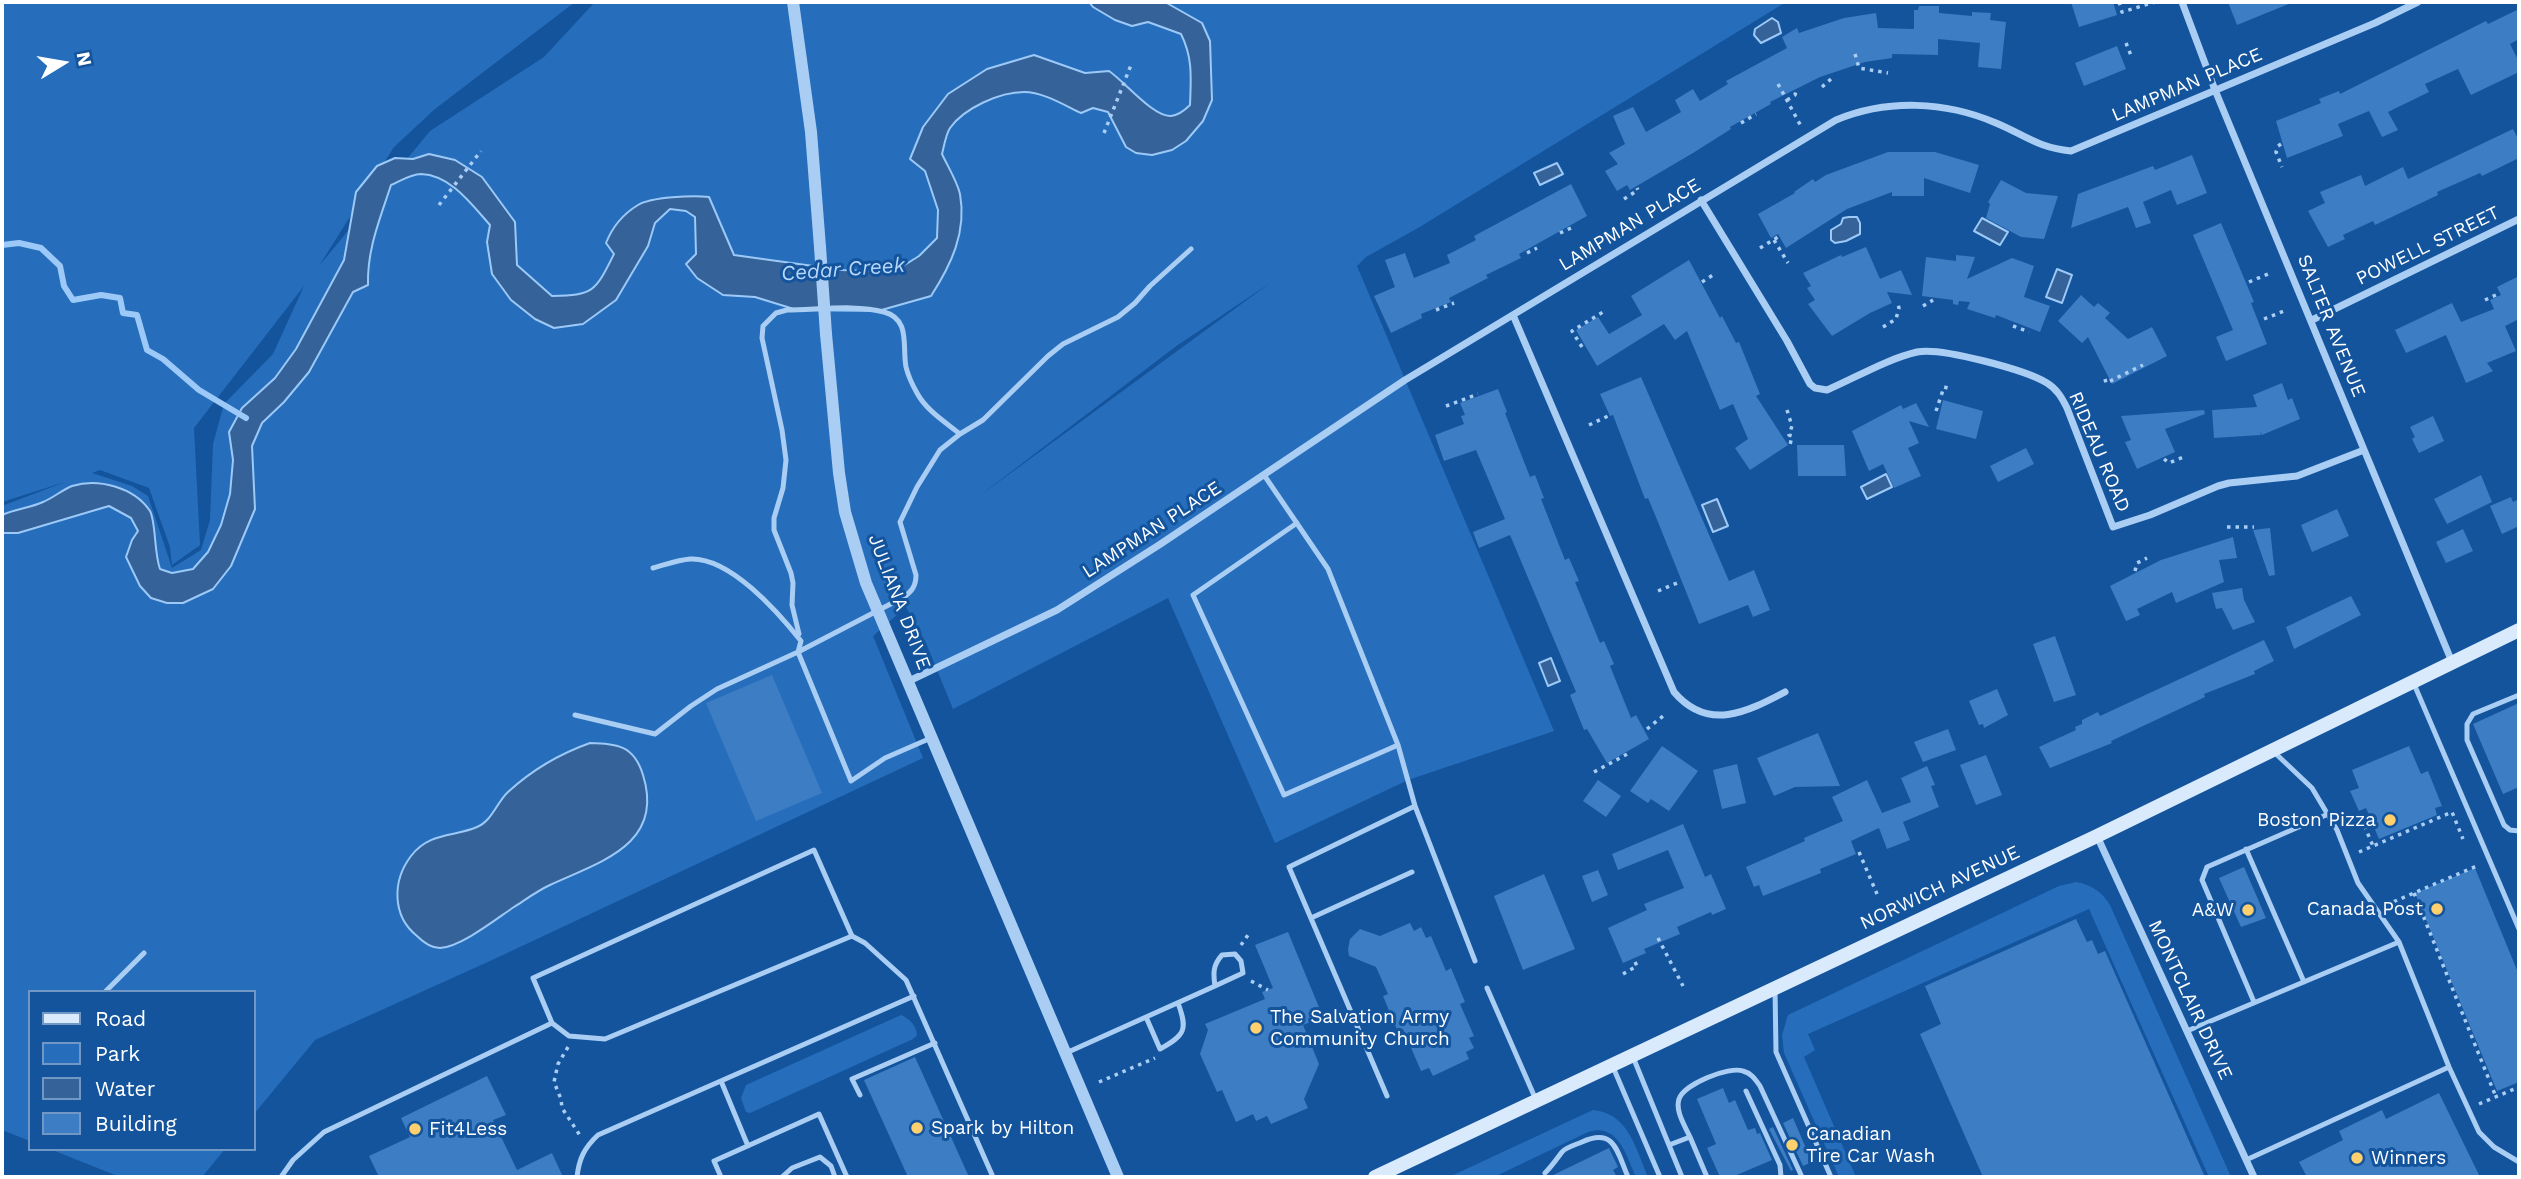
<!DOCTYPE html>
<html>
<head>
<meta charset="utf-8">
<style>
	body { margin:0 }
	#map { position:relative; width:2521px; height:1179px; overflow:hidden; background:#13549d; font-family:"Work Sans",sans-serif }
	canvas { display:block }
	.frame { position:absolute; inset:0; border:4px solid #fff; pointer-events:none }
	.legend { position:absolute; left:28px; top:990px; width:228px; height:161px; box-sizing:border-box; background:#13549d; border:2px solid #7198c4; margin:0; padding:9px 12px; list-style:none; font-size:21px; color:#fff }
	.legend li { display:flex; align-items:center; gap:14px; height:35px }
	.legend b { width:35px; border:2px solid #7198c4 }
	.north { position:absolute; left:28px; top:28px; width:70px; height:70px; -webkit-text-stroke:5px #13549d; paint-order:stroke; rotate:79deg; font-size:19px; font-weight:700; line-height:28px; text-align:center; color:#fff }
	.north::after { content:''; display:block; margin:auto; width:24px; height:32px; background:#fff; clip-path:polygon(50% 0,100% 100%,50% 72%,0 100%) }
</style>
</head>
<body>
<div id="map">
<canvas width="2521" height="1179"></canvas>
<div class="frame"></div>
<ul class="legend">
<li><b style="height:9px;background:#daeafd"></b>Road</li>
<li><b style="height:19px;background:#266ebb"></b>Park</li>
<li><b style="height:19px;background:#356399"></b>Water</li>
<li><b style="height:19px;background:#3c7dc4"></b>Building</li>
</ul>
<div class="north">N</div>
</div>
<script>
const g = document.querySelector('canvas').getContext('2d');
g.lineJoin = 'round';
function fillPath(path, color) { g.fillStyle = color; g.fill(path, 'evenodd'); }
function trace(path, color, width, dash) { g.strokeStyle = color; g.lineWidth = width; g.lineCap = dash ? 'butt' : 'round'; g.setLineDash(dash || []); g.stroke(path); }
function drawText(font, color, halo, rows, align = 'center') {
  g.font = font + ' "Work Sans",sans-serif'; g.lineWidth = 6; g.setLineDash([]); g.textBaseline = 'middle'; g.strokeStyle = halo; g.fillStyle = color; for (const [text, x, y, turn = 0] of rows) {
    g.save(); g.translate(x, y); g.rotate((+turn || 0) * Math.PI / 180); g.textAlign = isNaN(turn) ? turn : align; if (halo) g.strokeText(text, 0, 0); g.fillText(text, 0, 0); g.restore();
  }
}
const green = new Path2D(`
	M2 2H575L435 109 394 147 319 266 430 131 544 57 595 2H1786L1418 228 1366 257 1357 266 1554 731 1408 780 1275 843 1168 598 953 709 926 643 906 607 873 636 923 758 490 961 315 1040 254 1114V992H30V1141L2 1130V506L65 482 2 502ZM1270 283 978 497 1175 347ZM304 286 273 354 224 404 213 444 210 520 201 550 172 568 148 496 132 486 92 473 100 470 149 488 170 547 172 565 200 545 194 428Z
	M2076 882C2092 885 2102 892 2110 905L2231 1177H2209L2089 909 1808 1034 1815 1050 1804 1057 1856 1177H1839L1784 1053 1782 1035 1788 1015 2059 886Z
	M901 1015C910 1019 916 1025 917 1035L913 1039 750 1113 746 1112 741 1098 746 1085Z
	M1593 1110C1629 1113 1636 1150 1648 1177H1636C1626 1155 1618 1122 1588 1132L1494 1177H1449Z
	M50 1149H225L202 1177H120Z`);
const water = new Path2D(`
	M1089 2H1165L1202 23 1210 41 1212 100 1203 121 1186 141 1172 150 1152 155 1136 153 1126 147 1108 112 1093 108 1081 113C1064 105 1043 92 1024 92 1000 92 964 108 950 128 946 134 944 146 942 154 948 167 957 181 960 194 967 232 951 265 931 296L878 311 797 310 755 297 723 295 697 278 686 264 696 254 695 217 686 211 670 209 655 223 648 246 616 300 583 324 554 328 535 319 511 300 492 274 487 242 490 225C472 205 451 175 421 174 411 174 400 181 391 185 380 219 367 249 368 285L353 292 309 372 284 402 262 423 252 446 255 509 231 566 213 589 183 603H167L151 598 140 586 126 557 132 540 138 531 131 518 109 506 18 533H2V515C15 509 30 508 43 502 53 498 62 490 72 486 98 478 134 487 150 511 156 522 154 553 160 569L172 573 193 569 208 552 221 525 230 494 233 460 229 432 242 408 275 378 296 349 344 260 356 192 377 166 395 158 413 159 429 154 455 160 482 177 515 222 517 265 552 296C594 295 595 292 614 254L606 243C612 228 623 214 638 205 651 197 693 195 709 197L734 255 842 270 888 272 903 266 919 256 937 238 938 210 925 171 910 159 923 127 948 94 987 69 1034 55 1085 73 1109 71C1124 81 1153 117 1171 116 1179 115 1185 110 1190 105 1191 78 1193 58 1181 34L1148 22 1132 26 1115 20 1093 7Z
	M1772 18 1778 22 1781 33 1761 43 1754 35 1755 29Z
	M1557 163 1563 174 1540 185 1534 173Z
	M1849 217H1857L1860 223V234L1846 241 1835 243 1831 240V230L1841 224 1843 218Z
	M1982 218 2008 232 2000 245 1974 231Z
	M2057 269 2072 275 2062 303 2046 297Z
	M1886 474 1892 487 1867 499 1861 487Z
	M1717 499 1728 526 1713 532 1702 505Z
	M1551 658 1560 681 1548 686 1539 663Z
	M590 743C617 744 634 745 643 775 665 845 599 862 550 885 537 891 525 900 514 907 496 919 461 947 440 948 431 948 423 942 417 936 392 916 392 881 411 856 429 832 454 837 477 827 492 821 497 802 508 792 532 770 559 754 590 743Z`);
const stream = new Path2D(`
	M2 245 19 243 41 248 60 266 64 286 73 300 101 295 120 298 123 313 137 315 147 350 163 359 199 390 246 418`);
const building = new Path2D(`
	M2071 2H2113L2117 15 2079 27Z
	M2228 2H2291V3L2237 25Z
	M1919 6H1939V13L1972 16V12L1991 13 1990 20 2006 22 2001 69 1978 67 1980 43 1938 39V55L1892 54V58L1865 62 1820 77 1770 102 1771 104 1730 127 1731 129 1693 153 1630 190 1627 185 1617 191 1605 171 1618 164 1609 153 1625 144 1613 116 1633 107 1646 132 1681 112 1675 100 1693 89 1700 101 1728 84 1726 81 1787 48 1782 37 1797 28 1799 33 1844 18 1876 13 1878 28 1914 29V10H1918Z
	M2519 9V39L2510 44 2519 62V72L2471 95 2458 69 2425 84 2429 92 2388 112 2398 130 2382 137 2369 111 2338 124 2343 136 2287 158 2276 121 2321 103 2319 99 2339 91 2340 94 2486 21 2488 24Z
	M2117 46 2126 69 2084 86 2075 63Z
	M2513 129 2519 141V158L2482 176 2480 173 2437 192 2438 195 2375 225 2373 221 2343 235 2345 239 2328 247 2308 211 2325 203 2320 192 2361 175 2365 186 2403 167 2408 179Z
	M1888 152H1935L1979 165 1970 193 1924 178V196H1892V192L1847 209 1786 248 1778 234 1771 238 1758 214 1795 193 1794 192 1813 179 1815 182 1826 175Z
	M2192 155 2207 193 2177 205 2171 190 2143 202 2151 223 2136 228 2128 207 2071 228 2078 194 2153 166 2155 170Z
	M2001 180 2026 193 2058 196 2044 239 2021 237 1986 218 1990 204 1988 202Z
	M1571 184 1587 216 1519 254 1521 258 1486 275 1488 278 1449 298 1451 302 1421 314 1422 318 1391 333 1374 296 1395 287 1385 260 1405 253 1414 278 1450 263 1447 255 1476 240 1474 236Z
	M2221 223 2254 302 2251 303 2267 344 2226 361 2216 337 2233 330 2193 235Z
	M1866 247 1880 279 1901 270 1912 295 1887 292 1892 303 1870 313 1832 336 1808 304 1815 300 1807 288 1811 286 1803 273 1841 255 1842 257Z
	M1956 255 1975 257 1967 279 2012 258 2034 266 2024 297 2050 306 2040 332 1996 315 1995 318 1967 309 1970 302 1959 301 1958 305 1953 304V300L1922 296 1926 257 1956 261Z
	M1689 260 1720 318 1722 316 1736 343 1739 342 1760 394 1756 396 1788 445 1750 470 1735 448 1748 439 1733 404 1720 410 1687 331 1675 340 1664 324 1597 366 1576 330 1598 317 1609 334 1642 315 1631 296Z
	M2519 276V319L2505 326 2516 351 2487 363 2493 371 2466 383 2446 335 2406 353 2395 330 2452 303 2461 322 2494 309 2490 300 2501 295 2497 287Z
	M2081 295 2094 307 2098 303 2110 313 2105 318 2128 339 2152 327 2167 356 2112 384 2088 337 2082 343 2058 321Z
	M1641 377 1729 581 1754 570 1770 610 1753 617 1748 605 1699 624 1658 522 1648 498 1645 499 1613 415 1610 416 1600 394Z
	M2282 383 2288 400 2292 398 2300 419 2262 435 2260 431 2261 435 2214 438 2212 410 2257 407 2253 395Z
	M1498 389 1507 412 1505 413 1530 477 1535 475 1544 498 1541 499 1565 560 1569 558 1579 581 1575 582 1600 643 1604 641 1614 664 1610 666 1631 718 1636 715 1649 739 1607 763 1587 729 1584 730 1570 695 1576 692 1510 535 1479 548 1473 532 1505 519 1476 450 1444 461 1435 435 1464 424 1461 416 1465 415 1460 403Z
	M1943 400 1983 411 1976 439 1936 429Z
	M1916 403 1929 427 1909 421 1919 443 1908 448 1921 476 1894 488 1883 464 1869 471 1852 431 1901 405 1903 409Z
	M2204 410 2205 414 2165 429 2175 452 2137 469 2125 442 2131 440 2121 416Z
	M2433 416 2444 441 2419 453 2412 439 2415 437 2410 427Z
	M1797 445H1844L1846 476H1798Z
	M2026 448 2034 464 1998 482 1990 466Z
	M2481 475 2492 502 2447 524 2434 499Z
	M2511 497 2513 502 2519 499V526L2502 534 2490 506Z
	M2337 509 2349 536 2312 552 2301 525Z
	M2270 528 2275 575 2269 576 2253 530Z
	M2463 529 2473 551 2446 563 2436 542Z
	M2233 537 2237 558 2219 560 2224 582 2176 603 2172 592 2137 609 2140 615 2126 621 2110 586 2161 560Z
	M2242 588 2244 600 2255 622 2233 630 2222 608 2216 609 2212 593Z
	M2351 596 2361 615 2294 649 2286 627Z
	M2055 636 2076 695 2054 702 2033 644Z
	M2264 640 2274 661 2254 671 2255 674 2204 694 2205 697 2111 741 2112 743 2050 768 2039 747 2076 730 2075 727 2082 724V720L2098 712 2100 716Z
	M772 675 822 793 756 821 706 703Z
	M1997 689 2008 715 1984 728 1983 724 1979 725 1969 701Z
	M2519 703V787L2503 794 2473 724Z
	M1948 729 1956 750 1923 762 1914 742Z
	M1818 733 1840 786 1795 787 1774 796 1757 758Z
	M1662 746 1698 771 1669 811 1651 799 1648 803 1630 791Z
	M2409 746 2421 774 2428 771 2442 806 2435 808 2437 815 2379 839 2366 808 2359 811 2350 791 2359 788 2352 770Z
	M1986 755 2002 795 1976 805 1960 765Z
	M1737 764 1746 803 1722 809 1713 770Z
	M1927 766 1935 785 1931 786 1939 807 1903 822 1910 840 1887 849 1879 828 1851 841 1856 854 1820 869 1821 873 1763 896 1759 885 1754 887 1746 867 1805 841 1804 838 1843 821 1832 797 1867 780 1882 813 1911 802 1901 778Z
	M1598 780 1621 796 1606 817 1583 801Z
	M1683 824 1705 877 1711 874 1726 909 1712 915 1711 912 1677 927 1680 934 1644 949 1646 953 1623 963 1608 928 1647 910 1644 904 1684 888 1668 850 1618 870 1612 854Z
	M2244 867 2266 918 2241 927 2219 878Z
	M2475 868 2519 975V1082L2497 1091 2415 893Z
	M1598 870 1608 895 1592 902 1582 876Z
	M1544 874 1575 949 1523 970 1494 896Z
	M2076 919 2087 942 2092 940 2098 954 2105 951 2205 1177H1983L1920 1034 1941 1024 1925 986Z
	M1410 923 1414 931 1421 927 1426 938 1431 936 1446 971 1451 968 1465 1002 1460 1004 1474 1036 1469 1038 1474 1048 1466 1052 1469 1059 1433 1076 1429 1068 1421 1071 1403 1029 1398 1032 1383 996 1388 994 1376 967 1349 956 1348 949 1350 939 1360 929 1380 936Z
	M1288 932 1323 1017 1303 1025 1319 1064 1304 1099 1308 1108 1271 1124 1267 1116 1256 1121 1253 1114 1236 1122 1222 1090 1217 1092 1200 1054 1208 1030 1205 1024 1265 999 1262 992 1273 988 1255 945Z
	M915 1057 969 1177H908L864 1080Z
	M487 1076 506 1115 493 1120 517 1170 552 1153 563 1177H379L369 1156 410 1137 401 1118Z
	M1723 1088 1729 1103 1735 1100 1748 1130 1755 1128 1757 1134 1760 1133 1772 1160 1732 1177H1720L1707 1148 1716 1144 1697 1099Z
	M2439 1093 2480 1177H2307L2299 1162 2343 1140 2339 1131 2382 1110 2386 1119Z
	M1793 1118 1812 1162 1803 1166 1783 1123Z
	M1773 1127 1793 1170 1791 1171 1769 1129Z
	M1609 1148 1618 1167 1613 1170 1617 1177H1549Z`);
const path = new Path2D(`
	M2119 2 2122 12 2155 2
	M2126 43 2132 58
	M1855 54 1859 68 1888 73
	M1778 84 1802 128
	M1822 87 1831 79 1832 76
	M1787 100 1795 95 1796 91
	M1741 123 1756 114
	M1104 133 1131 65
	M2281 144 2278 146 2276 152 2282 167
	M1624 199 1638 190 1637 188
	M439 205 481 151
	M1560 233 1571 228
	M1774 240 1788 263
	M1760 248 1778 237
	M1527 253 1537 248
	M1702 282 1716 273
	M2249 282 2268 274
	M2485 300 2498 294
	M1923 306 1933 300
	M1436 310 1454 303
	M2264 319 2284 311
	M2013 326 2029 332
	M1883 327 1896 319 1899 308 1897 301
	M1582 347 1572 331 1603 312
	M2105 379 2106 383 2143 365
	M1446 406 1478 394
	M1787 410 1792 426 1789 435 1792 436 1790 445
	M1936 411 1944 387 1951 389
	M1589 425 1608 416
	M2164 459 2169 463 2186 456
	M2227 527H2254
	M2135 571 2137 563 2147 558
	M1658 591 1677 583
	M1647 729 1663 716
	M1594 772 1631 752
	M2361 818 2373 846
	M1859 852 1877 894
	M2359 852 2452 812 2463 839
	M2414 893 2496 1097
	M2386 905 2479 865
	M1658 938 1683 986
	M1241 945 1248 935
	M1623 974 1637 966 1634 960
	M1251 981 1268 990
	M568 1047 558 1064 554 1082 561 1099 562 1108 581 1137
	M1099 1082 1155 1058
	M2479 1104 2519 1087
	M748 1177H749`);
const service = new Path2D(`
	M1264 475 1328 569 1398 745 1415 806 1475 961
	M1297 523 1193 595 1284 795 1398 745
	M653 568C665 565 677 560 690 559 730 557 778 612 801 641L798 652 904 597C912 591 916 586 916 575L900 522 917 487 940 450 960 434 983 420 1048 356 1063 344 1118 317 1135 303 1150 286 1191 249
	M799 634 792 605 793 583 791 573 774 530V518L783 488 786 460 782 430 762 338 763 326 776 313 787 310C816 310 856 304 884 312 911 319 902 347 906 367 908 375 913 386 917 393 926 410 945 422 960 434
	M2414 684 2519 929
	M2519 695 2473 714 2467 724V740L2504 825 2510 830 2519 831
	M575 715 655 734 691 706 717 689 798 652 851 781 885 758 931 738
	M2274 752 2312 788 2337 830 2358 883 2399 942 2449 1067 2479 1132 2494 1147 2519 1162
	M2246 849 2304 982
	M1311 918 1412 872
	M1487 988 1536 1100
	M1775 989 1776 1052 1831 1177
	M105 992 144 953
	M2254 1002 2202 880 2207 867 2326 815
	M1146 1017 1160 1049C1185 1035 1188 1030 1178 1003
	M552 1023 533 978 814 850 852 936
	M2187 1031 2399 942
	M1066 1053 1215 986C1213 973 1213 965 1222 955L1235 954 1241 961 1243 973 1215 986
	M1633 1057 1682 1177
	M1613 1067 1660 1177
	M721 1081 748 1146
	M1746 1091 1780 1165 1781 1177
	M860 1095 852 1079 935 1043
	M1387 1096 1289 867 1415 806
	M1690 1137 1707 1177
	M1669 1145 1690 1137C1685 1126 1675 1111 1679 1099 1684 1084 1729 1066 1743 1071 1751 1073 1755 1079 1760 1086L1802 1177
	M2246 1160 2449 1067
	M1545 1173C1552 1166 1556 1160 1562 1152 1566 1147 1575 1145 1582 1142 1615 1127 1617 1152 1628 1177
	M281 1177 293 1160 324 1132 552 1023 569 1036 605 1039 852 936 865 943 906 980 993 1177
	M577 1177C579 1159 584 1148 598 1135L914 996
	M721 1177 714 1161 819 1114 847 1177
	M782 1177 792 1168 820 1157 831 1166 835 1177`);
const minor = new Path2D(`
	M2182 2 2215 90 2452 662
	M1701 200 1787 341 1810 384 1815 388 1827 390C1855 378 1887 359 1917 352 1941 347 2026 370 2047 383 2057 389 2062 398 2067 408L2113 527 2150 515 2218 486 2229 483 2297 476 2364 450
	M1513 315 1674 692C1708 732 1747 712 1785 692
	M2312 320 2519 219
	M909 681 1057 610 1159 545 1405 380 1836 120C1887 99 1945 101 1996 123 2025 135 2038 148 2071 151L2375 23 2418 2
	M2097 836 2254 1177`);
const tertiary = new Path2D(`
	M793 2 811 132 820 247
	M826 334 839 473 845 512 866 583 1118 1177`);
const secondary = new Path2D(`
	M1375 1177 2097 836 2519 630`);
const tertiaryBridge = new Path2D(`
	M820 247 826 334`);
const markers = [
	[2390,820,7,"#ffd06d"],
	[2437,909,7,"#ffd06d"],
	[2248,910,7,"#ffd06d"],
	[1256,1028,7,"#ffd06d"],
	[917,1128,7,"#ffd06d"],
	[415,1129,7,"#ffd06d"],
	[1792,1145,7,"#ffd06d"],
	[2357,1158,7,"#ffd06d"]
];
const streetNames = [
	["LAMPMAN PLACE",2187,85,-23],
	["LAMPMAN PLACE",1630,225,-31],
	["POWELL STREET",2428,246,-26],
	["SALTER AVENUE",2331,326,68],
	["RIDEAU ROAD",2099,452,67],
	["LAMPMAN PLACE",1152,530,-33],
	["JULIANA DRIVE",899,602,69],
	["NORWICH AVENUE",1940,888,-25],
	["MONTCLAIR DRIVE",2190,1000,65]
];
const poiNames = [
	["Boston Pizza",2376,820,"right"],
	["Canada Post",2423,909,"right"],
	["A&W",2234,910,"right"],
	["The Salvation Army",1270,1017],
	["Community Church",1270,1039],
	["Spark by Hilton",931,1128],
	["Fit4Less",429,1129],
	["Canadian",1806,1134],
	["Tire Car Wash",1806,1156],
	["Winners",2371,1158]
];
const waterNames = [
	["Cedar Creek",843,270,-4]
];
fillPath(green, '#266ebb');
fillPath(water, '#356399');
trace(water, '#9cc9f7', 2);
trace(stream, '#9cc9f7', 6);
fillPath(building, '#3c7dc4');
trace(path, '#aacdf4', 3.5, [3.5, 5]);
trace(service, '#aacdf4', 5);
trace(minor, '#aacdf4', 7);
trace(tertiary, '#aacdf4', 12);
trace(secondary, '#daeafd', 14);
trace(tertiaryBridge, '#aacdf4', 12);
for (const [x, y, r, color] of markers) { const dot = new Path2D(); dot.arc(x, y, r, 0, 2 * Math.PI); g.fillStyle = color; g.fill(dot); trace(dot, '#13549d', 2.5); }
drawText('19px', '#fff', '#13549d', streetNames);
drawText('19px', '#fff', '#13549d', poiNames, 'left');
drawText('italic 21px', '#b6d7fa', '#13549d', waterNames);
</script>
</body>
</html>
